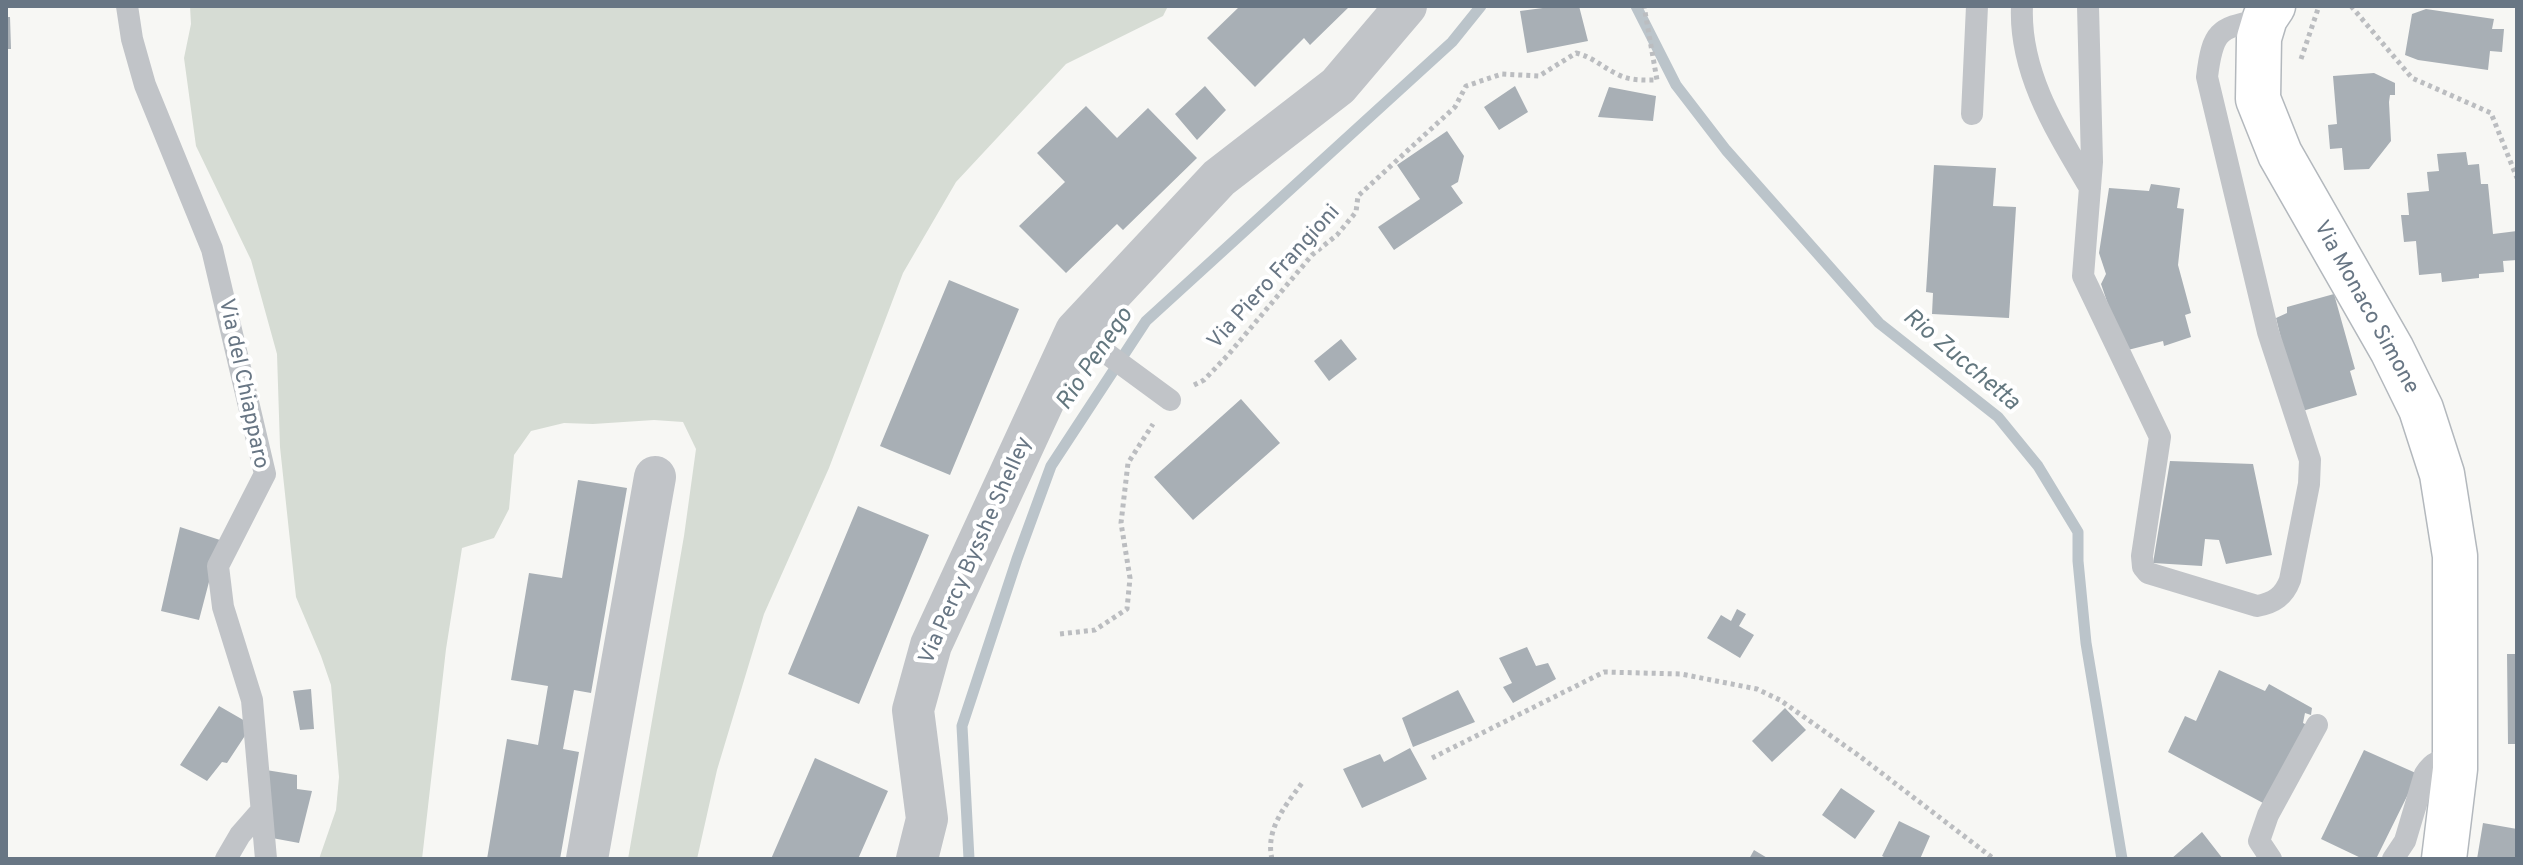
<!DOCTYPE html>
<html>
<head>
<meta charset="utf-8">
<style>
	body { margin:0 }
	#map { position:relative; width:2523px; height:865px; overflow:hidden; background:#f7f7f4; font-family:Overpass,sans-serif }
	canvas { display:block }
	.frame { position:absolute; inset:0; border:8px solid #687684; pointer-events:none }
</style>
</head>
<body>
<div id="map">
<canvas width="2523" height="865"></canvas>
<div class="frame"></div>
</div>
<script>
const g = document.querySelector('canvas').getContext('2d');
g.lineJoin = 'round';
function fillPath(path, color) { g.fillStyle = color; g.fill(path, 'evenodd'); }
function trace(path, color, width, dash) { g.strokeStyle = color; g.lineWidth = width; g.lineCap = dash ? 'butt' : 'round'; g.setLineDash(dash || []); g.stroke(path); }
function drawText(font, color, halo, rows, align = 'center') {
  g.font = font + ' Overpass,sans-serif'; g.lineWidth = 8; g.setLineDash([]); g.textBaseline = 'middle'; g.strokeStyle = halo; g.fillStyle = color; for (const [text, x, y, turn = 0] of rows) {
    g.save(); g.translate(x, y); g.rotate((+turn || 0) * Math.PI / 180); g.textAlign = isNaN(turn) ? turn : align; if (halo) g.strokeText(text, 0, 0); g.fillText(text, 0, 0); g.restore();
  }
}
const green = new Path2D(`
	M190 6H1168L1163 16 1066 64 956 182 903 273 829 468 764 614 717 770 697 859H628L684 536 696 449 683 422 654 420 593 424 564 423 531 431 514 455 509 509 494 538 462 548 446 649 422 859H319L336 810 339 777 331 685 321 656 296 597 280 447 277 354 251 260 196 146 184 58 191 24Z`);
const stream = new Path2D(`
	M1636 6 1676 85 1726 150 1879 323 1998 417 2038 466 2078 532V561L2086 643 2122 859
	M969 859 962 726 1017 559 1051 466 1146 321 1452 42 1481 6`);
const building = new Path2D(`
	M1240 6H1350L1310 45 1304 38 1255 87 1207 38Z
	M1558 6H1579L1588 41 1527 53 1520 11Z
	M2426 9 2494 19 2492 29H2504L2502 52 2490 51 2488 70 2418 60 2405 55 2412 14Z
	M6 17H10L11 49H6Z
	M2374 73 2395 83V95H2390L2389 102 2391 141 2369 169 2344 170 2342 148 2330 149 2328 125 2337 124 2333 76Z
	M1205 86 1226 110 1197 140 1175 114Z
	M1515 86 1528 112 1499 130 1484 107Z
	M1609 87 1656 96 1653 121 1598 117Z
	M1086 106 1117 138 1148 108 1197 158 1123 230 1117 224 1066 273 1019 226 1065 182 1037 153Z
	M1447 131 1464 156 1458 182 1451 186 1463 203 1394 250 1378 227 1420 199 1397 165Z
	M2466 152 2468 165 2479 164 2481 184H2488L2493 234 2517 231V260L2503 261 2504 272 2479 274V278L2442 282 2441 273 2419 275 2416 241 2404 242 2401 215H2409L2407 193 2429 191 2427 172 2439 171 2437 154Z
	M1934 165 1996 168 1993 206 2016 207 2009 318 1932 314 1933 293 1926 292Z
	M2151 184 2180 188 2177 208 2184 209 2178 265 2191 313 2185 315 2191 337 2164 346 2163 341 2124 351 2101 284 2106 274 2099 253 2109 188 2149 191Z
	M949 280 1019 309 950 475 880 446Z
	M2334 294 2355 369 2350 371 2357 395 2299 412 2276 318 2287 313V307Z
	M1341 339 1357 359 1329 381 1314 361Z
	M1241 399 1280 443 1193 520 1154 477Z
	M2170 461 2253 464 2272 555 2226 564 2219 540 2205 539 2202 566 2153 563Z
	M578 480 627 488 591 693 574 690 563 749 579 752 560 859H487L507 739 538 745 548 686 511 680 529 573 562 578Z
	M858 506 929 535 859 704 788 674Z
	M180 527 220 540 199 620 161 611Z
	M1737 609 1746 614 1739 626 1754 635 1740 658 1707 638 1721 615 1731 621Z
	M1527 647 1536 666 1548 663 1556 679 1513 703 1503 687 1512 683 1499 658Z
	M2507 654H2517V744H2508Z
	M2219 670 2265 691 2269 684 2312 708 2311 715 2305 713 2303 723 2309 726 2263 803 2168 752 2185 716 2196 721Z
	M311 689 314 729 300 730 293 691Z
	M1458 690 1475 722 1413 747 1402 718Z
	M219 706 252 725 227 763 222 762 207 781 180 765Z
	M1785 708 1806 730 1772 762 1752 741Z
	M1410 748 1427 779 1362 808 1343 769 1380 754 1384 762Z
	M2364 750 2418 774 2376 859H2363L2321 839Z
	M815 758 888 791 858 859H771Z
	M266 770 297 775V789L312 791 299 843 272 838Z
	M1841 788 1875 811 1855 839 1822 815Z
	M1899 821 1930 836 1920 859H1888L1882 856Z
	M2483 823 2517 829V859H2477Z
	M2202 832 2223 859H2171Z
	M1754 850 1769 859H1749Z`);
const path = new Path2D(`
	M2351 6 2412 78 2491 113 2517 178
	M2301 59 2319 6
	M1194 385 1204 380 1228 355 1312 255 1337 235 1356 212 1358 196 1455 107 1466 86 1502 74 1539 76 1576 53C1593 57 1602 67 1617 74 1630 81 1643 80 1657 80L1644 6
	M1060 634 1095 630 1127 609 1130 578 1121 523 1128 463 1153 424
	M1432 758 1604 672 1681 674 1757 689 1780 700 1858 755 1994 859
	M1272 859C1265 830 1285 806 1302 783`);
const lane = new Path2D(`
	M127 6 132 39 145 85 212 249 265 474 218 566 223 607 252 700 266 859
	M2022 6C2019 73 2057 132 2090 188
	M2088 6 2092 162 2083 276 2160 437 2142 556 2143 567 2148 573 2257 606C2274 603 2284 596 2290 580L2309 484 2310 460 2268 332 2207 77C2213 27 2220 29 2265 18
	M1972 114 1977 6
	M1076 331 1170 400
	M226 859 240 835 261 811
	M2271 859 2259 841 2268 815 2317 725
	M2393 859 2405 841 2425 774C2433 761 2440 760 2455 759`);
const street = new Path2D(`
	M587 859 655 477
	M917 859 927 819 913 710 931 645 1076 331 1219 178 1338 86 1406 6`);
const secondary = new Path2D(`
	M2273 6 2265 18 2259 38 2258 99 2280 154 2392 350 2421 409 2442 474 2455 556V769L2444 859`);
const streetNames = [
	["Via Piero Frangioni",1275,278,-48],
	["Via Monaco Simone",2365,308,61],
	["Via del Chiapparo",242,384,78],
	["Via Percy Bysshe Shelley",977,551,-66]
];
const waterNames = [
	["Rio Penego",1096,360,-56],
	["Rio Zucchetta",1960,361,40]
];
fillPath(green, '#d6dcd4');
trace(stream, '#bbc4ca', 11);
fillPath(building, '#a8afb5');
trace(secondary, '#b3b8bd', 47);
trace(path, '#bbbdc0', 5, [4, 4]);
trace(lane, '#c1c4c8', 22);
trace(street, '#c1c4c8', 42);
trace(secondary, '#fff', 44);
drawText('22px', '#687684', '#fff', streetNames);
drawText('italic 24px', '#63777f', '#fff', waterNames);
</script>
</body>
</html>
